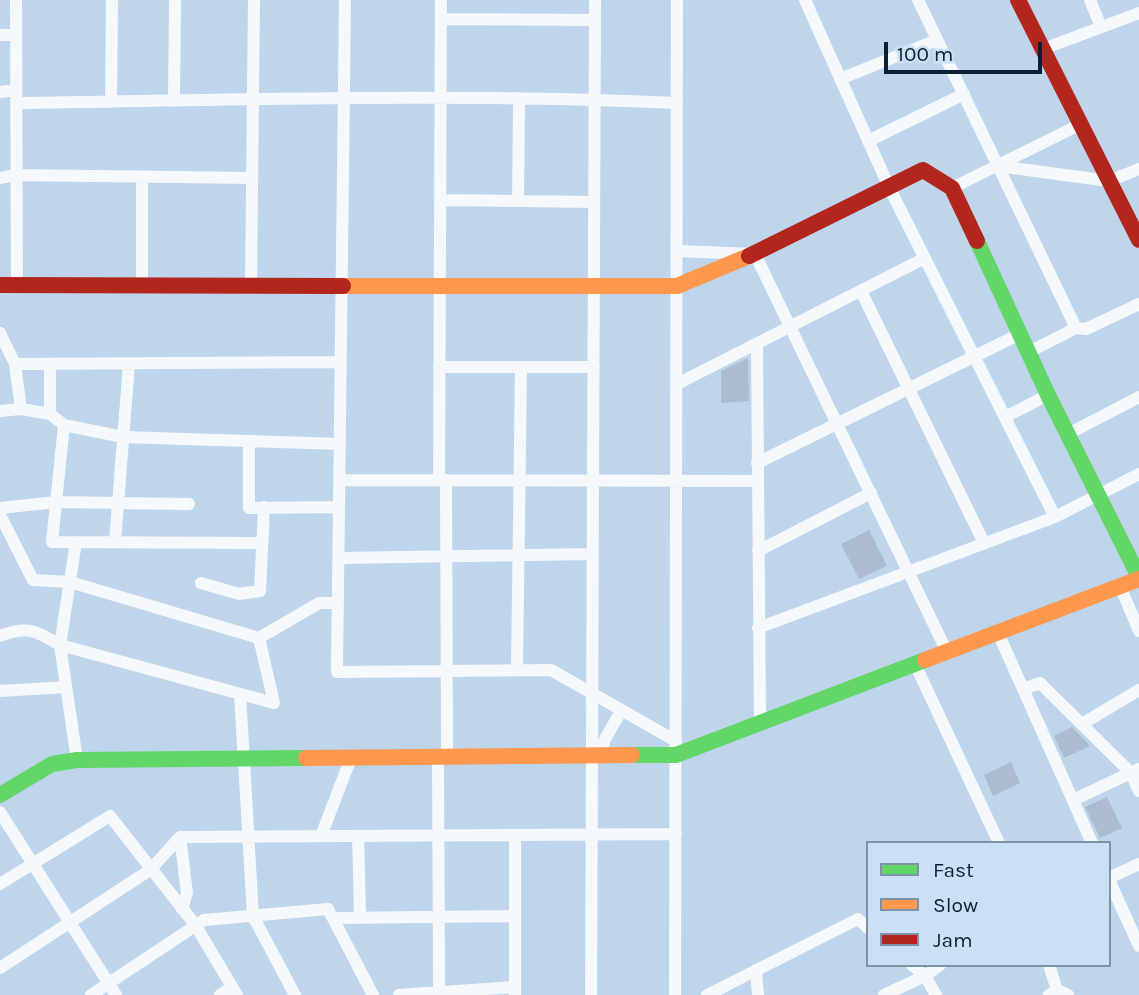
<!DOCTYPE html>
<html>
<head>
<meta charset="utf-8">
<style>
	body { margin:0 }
	#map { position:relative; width:1139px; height:995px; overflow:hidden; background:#bed5eb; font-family:Karla,sans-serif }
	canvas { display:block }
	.legend { position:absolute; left:866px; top:841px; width:245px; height:126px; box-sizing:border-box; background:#cbe0f5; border:2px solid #7e93a7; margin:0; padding:9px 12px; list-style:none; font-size:21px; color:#0b2033 }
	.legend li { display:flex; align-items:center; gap:14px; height:35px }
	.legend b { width:35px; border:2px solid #7e93a7 }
	.scale { position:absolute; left:884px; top:42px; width:158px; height:32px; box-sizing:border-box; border:4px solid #0b2033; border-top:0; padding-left:9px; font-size:21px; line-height:24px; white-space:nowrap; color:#0b2033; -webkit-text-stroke:5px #cbe0f5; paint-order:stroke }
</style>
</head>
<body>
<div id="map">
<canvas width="1139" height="995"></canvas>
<ul class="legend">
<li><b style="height:9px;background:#63d668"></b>Fast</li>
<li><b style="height:9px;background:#ff974d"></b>Slow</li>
<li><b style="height:9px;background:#b3261e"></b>Jam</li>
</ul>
<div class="scale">100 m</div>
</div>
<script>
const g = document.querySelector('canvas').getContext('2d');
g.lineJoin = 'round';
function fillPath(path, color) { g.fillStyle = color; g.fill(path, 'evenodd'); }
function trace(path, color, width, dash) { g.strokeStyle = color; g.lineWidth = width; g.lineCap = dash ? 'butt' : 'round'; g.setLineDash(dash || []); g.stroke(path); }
const building = new Path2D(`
	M748 358 749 401 721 403V371Z
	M869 530 887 566 859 579 841 544Z
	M1072 727 1090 746 1064 758 1054 736Z
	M1011 762 1020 783 993 796 984 775Z
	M1107 797 1122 828 1100 838 1085 807Z`);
const street = new Path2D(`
	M16 0 17 285
	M345 0 337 672 551 670 676 741
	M805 0 889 187 1055 517
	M918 0 1076 328
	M1090 0 1101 27
	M441 19 595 20
	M0 35H16
	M1043 49 1139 13
	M840 79 937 40
	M0 92 16 90
	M174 101 175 0
	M111 102 112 0
	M16 103C236 100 457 93 677 103
	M868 141 964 94
	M998 166 1109 181 1139 169
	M0 178 16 175 252 178
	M952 188 1081 124
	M440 200 594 202
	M518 201 519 98
	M677 251 755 254 947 652
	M142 285V177
	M251 285 254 0
	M861 291 984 543
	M0 333 15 364 21 409
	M757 344 760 723
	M1029 352 1076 328 1086 329 1139 304
	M15 364 341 362
	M439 367H594
	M677 384 925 258
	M0 411 21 409 50 414 64 425 123 437 340 444
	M50 414V364
	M1005 417 1048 395
	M64 425 52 542 262 543
	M1068 434 1139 397
	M249 442V508L339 507
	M757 463 1020 334
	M340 480 758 481
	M439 480 441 0
	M446 480 447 757
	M0 508 56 502 189 504
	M0 515 33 580 70 582 259 638 319 603H338
	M76 542 60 645 77 760
	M115 542 129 364
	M758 551 871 493
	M339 558 593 554
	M201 583 239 594 260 591 264 507
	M1120 586 1139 631
	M758 628 1055 517 1139 474
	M998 633 1092 843
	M0 636C27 625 36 631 60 645L274 703 259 638
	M915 664 999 843
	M517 670 521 367
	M1023 689 1040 683 1131 773 1139 791
	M0 691 66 687
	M240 694 253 916 295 995
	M1082 724 1139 690
	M604 756V741L621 711
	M438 757 439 991
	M1073 800 1139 769
	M0 812 116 995
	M321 836 351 758
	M358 836 360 918
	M180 837 187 893 182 909
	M1109 878 1139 864
	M1109 880 1139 946
	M0 884 110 816 196 926 237 995
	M333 918 515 916
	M912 965 925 976 940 965
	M1049 965 1057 990
	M0 968 150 870 180 837 676 834
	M756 970 758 995
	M91 995 204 920 328 909 373 995
	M220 995 232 987
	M399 995 515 987
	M515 995V835
	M591 995 595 0
	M675 995 677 0
	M707 995 858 919 868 928
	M884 995 925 976 936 995
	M1049 995 1057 990 1068 995`);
const fast = new Path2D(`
	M977 241 1048 395 1139 577
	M632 755H676L925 660
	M0 795 52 764 77 760 306 758`);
const slow = new Path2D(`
	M343 286H677L749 256
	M925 660 1139 579
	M306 758 632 755`);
const jam = new Path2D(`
	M1018 0 1139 240
	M749 256 923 170 952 188 977 241
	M0 285 343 286`);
fillPath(building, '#acbcd0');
trace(street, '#f5f9fc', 12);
trace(fast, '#63d668', 16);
trace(slow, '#ff974d', 16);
trace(jam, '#b3261e', 16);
</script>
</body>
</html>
